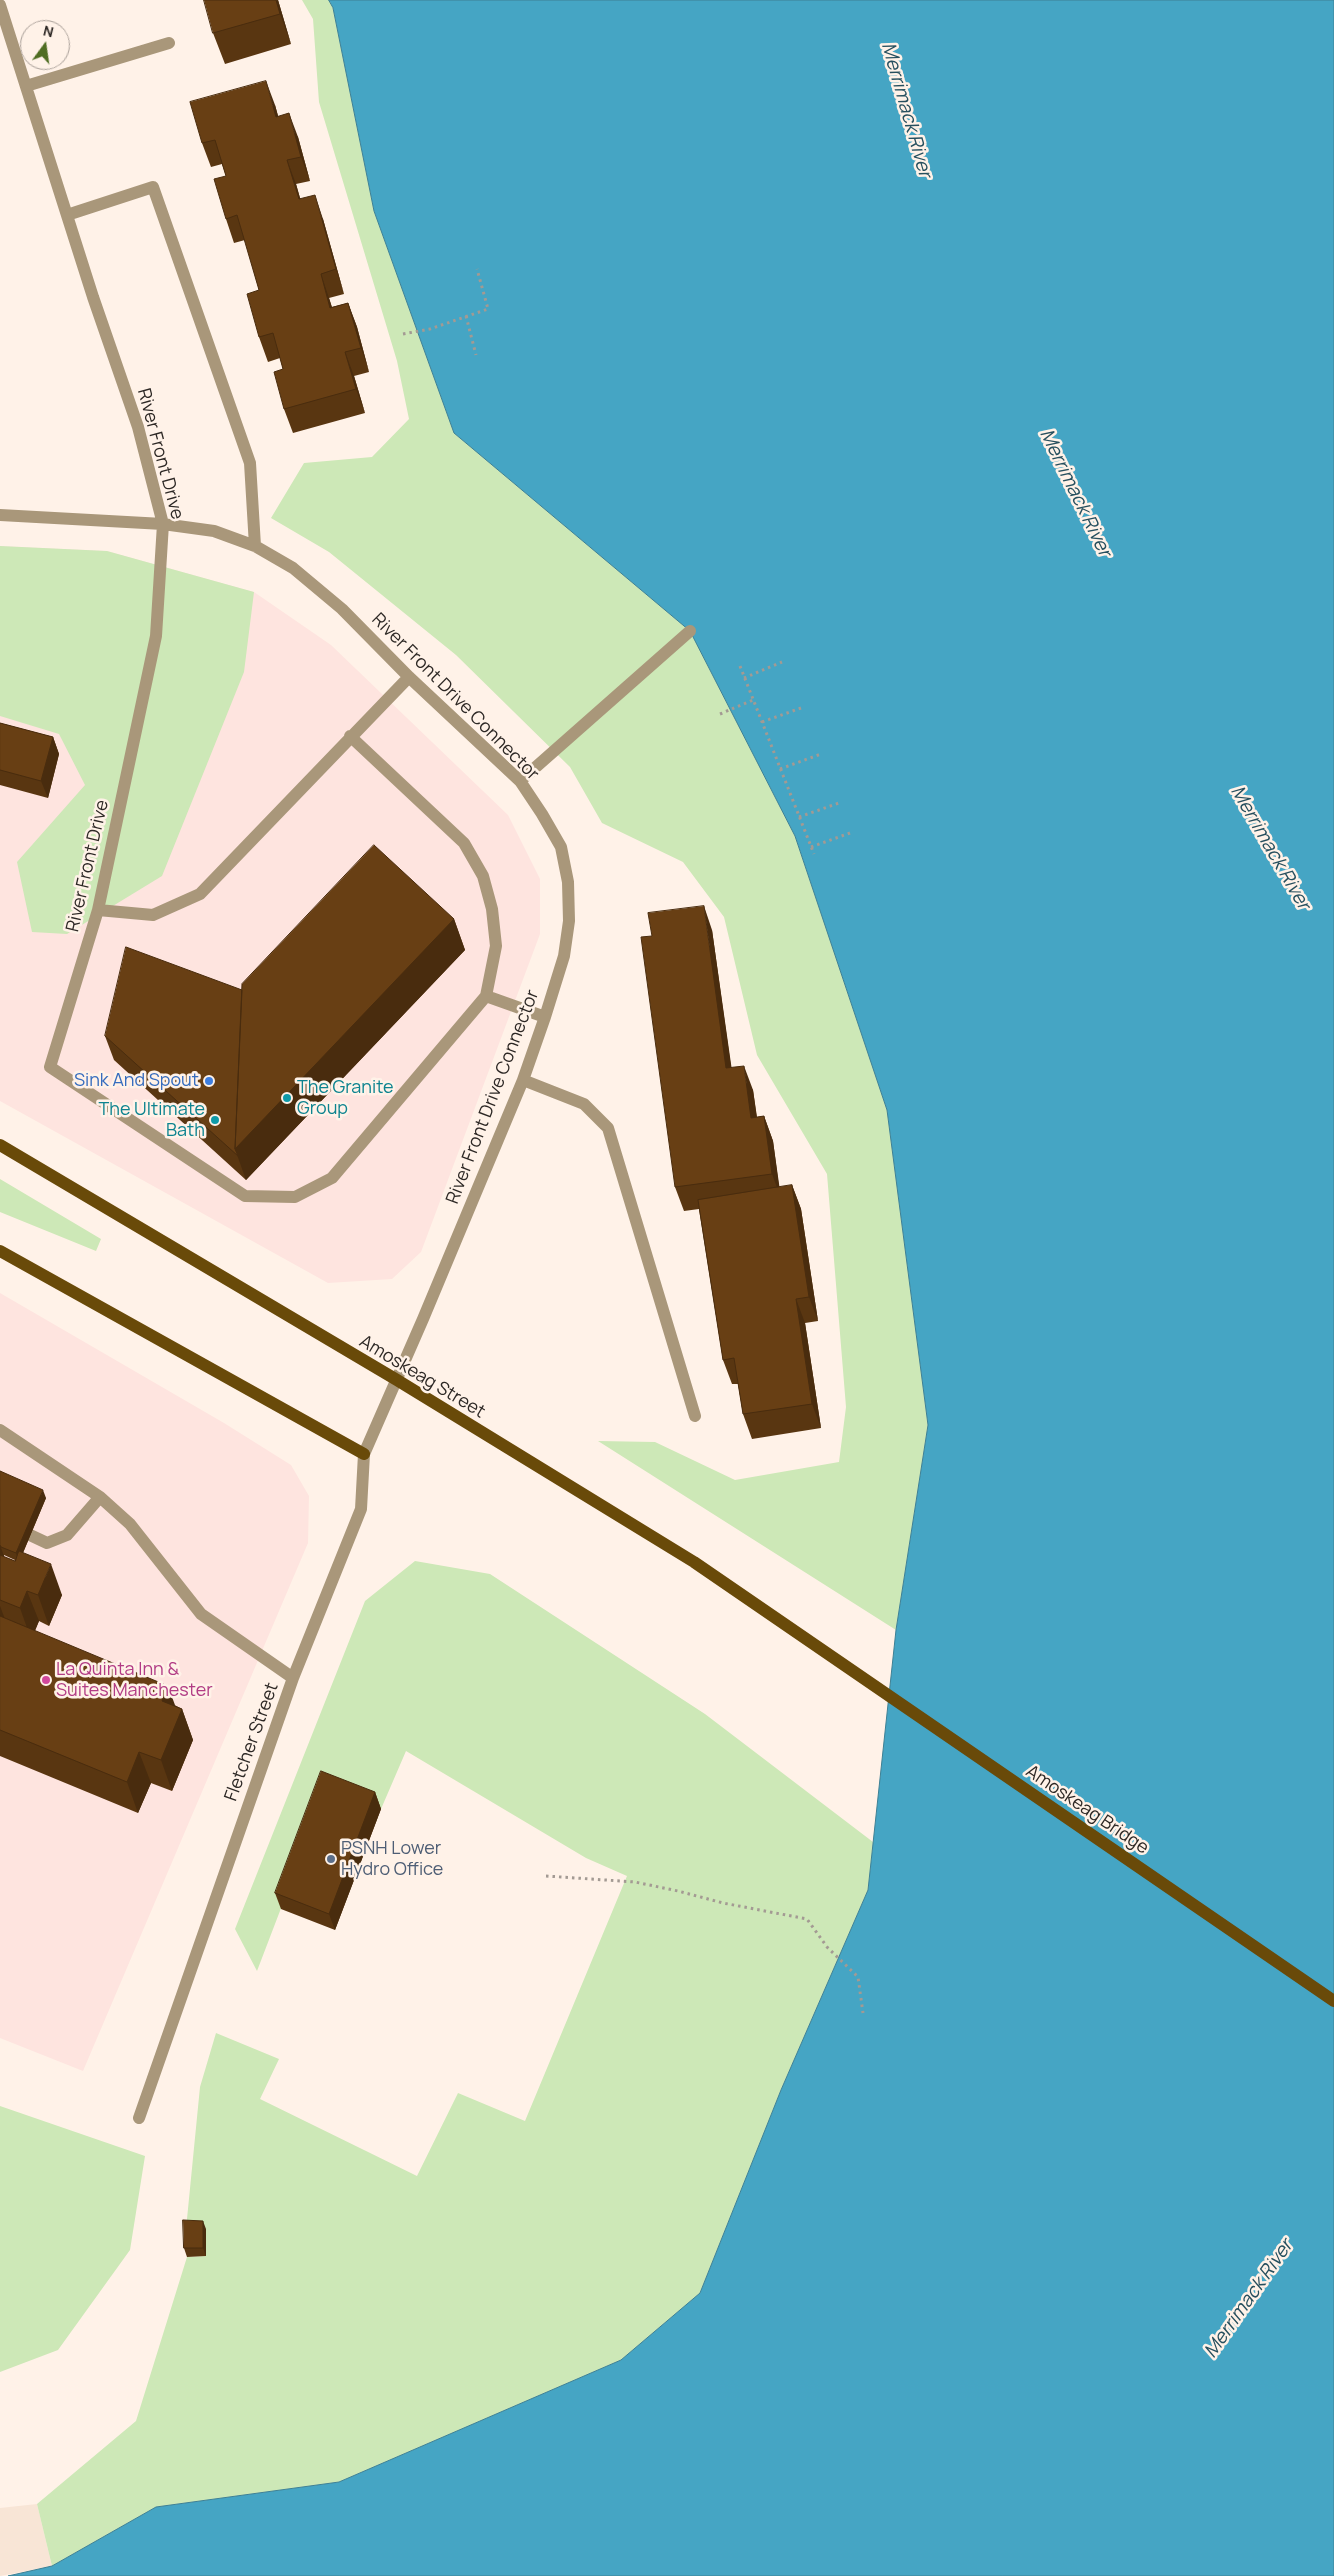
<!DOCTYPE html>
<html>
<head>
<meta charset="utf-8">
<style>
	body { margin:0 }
	#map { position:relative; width:1334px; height:2576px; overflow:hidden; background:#fff2e8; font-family:Manrope,sans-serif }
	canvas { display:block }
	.north { position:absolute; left:20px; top:20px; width:50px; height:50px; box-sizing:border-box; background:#fff2e8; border:1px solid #aba19a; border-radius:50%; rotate:14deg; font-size:14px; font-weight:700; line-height:20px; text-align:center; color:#2d2825 }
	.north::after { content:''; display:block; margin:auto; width:18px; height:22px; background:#4f6d22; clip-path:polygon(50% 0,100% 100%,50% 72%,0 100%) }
</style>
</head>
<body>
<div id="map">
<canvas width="1334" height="2576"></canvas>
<div class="north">N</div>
</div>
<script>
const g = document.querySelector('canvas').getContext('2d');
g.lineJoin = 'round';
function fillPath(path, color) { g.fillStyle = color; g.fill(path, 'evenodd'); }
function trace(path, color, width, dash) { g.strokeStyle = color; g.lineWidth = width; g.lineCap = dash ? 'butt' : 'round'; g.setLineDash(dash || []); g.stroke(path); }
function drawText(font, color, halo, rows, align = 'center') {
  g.font = font + ' Manrope,sans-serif'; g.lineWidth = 5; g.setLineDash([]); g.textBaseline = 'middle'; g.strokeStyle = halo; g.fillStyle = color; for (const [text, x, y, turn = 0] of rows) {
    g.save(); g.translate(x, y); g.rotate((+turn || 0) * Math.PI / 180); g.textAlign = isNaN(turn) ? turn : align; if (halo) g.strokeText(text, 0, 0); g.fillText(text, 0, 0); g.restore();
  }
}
const commercial = new Path2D(`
	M0 546 107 551 254 592 331 645 508 815 540 879V934L421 1252 392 1279 328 1283 0 1101Z
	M0 1293 224 1423 291 1465 309 1496 308 1543 83 2071 0 2038Z`);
const built = new Path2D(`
	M37 2504 52 2566 0 2576V2508Z`);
const green = new Path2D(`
	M302 0H329L333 8 374 211 454 433 690 631 795 836 887 1110 928 1425 896 1630 598 1441 655 1442 735 1480 839 1462 846 1407 827 1174 757 1055 724 917 683 862 602 823 570 767 456 655 329 552 271 518 304 463 372 457 409 419 397 361 319 102 313 19Z
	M0 546 107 551 254 592 244 672 162 876 67 934 32 932 17 862 85 785 59 734 0 716Z
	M0 1179 101 1239 96 1251 0 1212Z
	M415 1561 490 1574 705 1714 873 1842 868 1890 781 2090 700 2293 621 2360 339 2482 156 2507 52 2566 37 2504 136 2421 187 2257 206 2256 186 2229 200 2087 216 2033 279 2059 260 2099 417 2176 458 2093 525 2121 627 1876 586 1858 406 1751 381 1809 327 1788 257 1971 235 1929 365 1601Z
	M0 2106 145 2156 130 2250 58 2350 0 2372Z`);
const water = new Path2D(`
	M329 0H1334V2576H8L52 2566 156 2507 339 2482 621 2360 700 2293 781 2090 868 1890 896 1630 928 1425 887 1110 795 836 690 631 454 433 374 211 333 8Z`);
const path = new Path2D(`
	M466 316 476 355
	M403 334 430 329 488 309 477 269
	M740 666 814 854
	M744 678 782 662
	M720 714 753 700
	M762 722 801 708
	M780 769 821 754
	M799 817 839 803
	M811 847 850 833
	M546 1876 635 1882 678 1891 723 1903 807 1919 827 1947 858 1977 863 2013`);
const minor = new Path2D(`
	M0 5 93 297 138 427 163 524 156 636 98 910 50 1067 245 1196 295 1197 332 1178 486 996 545 1017
	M26 86 169 43
	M67 215 153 187 250 463 255 546
	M0 515 163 524 214 531 255 546 293 568 342 609 409 677 520 781 542 814 561 847 568 882 569 921 564 956 545 1017 523 1080 423 1319 364 1454 361 1509 293 1678 139 2118
	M350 736 464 843 483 876 492 909 496 946 486 996
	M520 781 690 631
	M98 910 153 915 200 894 409 677
	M523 1080 584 1104 608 1128 695 1416
	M0 1430 100 1497 130 1524 201 1614 293 1678
	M30 1535 47 1543 67 1535 100 1497`);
const major = new Path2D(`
	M0 1145 397 1380 694 1562 1334 2001
	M0 1251 364 1454`);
const wall = new Path2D(`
	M278 0 291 44 225 64 213 33Z
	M275 105 278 116 298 137 310 181 296 184 300 198 323 219 344 294 329 298 332 307 348 303 357 327 369 372 354 376 365 413 293 433 284 409 283 369 280 358 268 362 259 337V290L245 240 234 243 226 219V176L222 164 211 167 202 143Z
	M0 723 53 737 59 754 48 798 0 785Z
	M454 919 465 950 246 1180 114 1060 105 1036 242 990Z
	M712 930 731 1067 753 1090 757 1117 764 1116 773 1141 779 1187 792 1185 801 1209 818 1321 805 1323 821 1428 752 1439 743 1414 738 1384H732L723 1360 699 1209 684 1211 675 1187Z
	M0 1471 46 1498 23 1553 62 1595 49 1626 39 1621 35 1631 182 1709 193 1740 172 1791 151 1783 138 1813 0 1756ZM4 1555 15 1560V1561L4 1557Z
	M375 1792 381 1809 335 1930 281 1909 275 1893Z
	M206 2229V2256L187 2257 184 2248Z`);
const shadedWall = new Path2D(`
	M276 0H278L291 44 280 14Z
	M266 81 275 105 285 141 276 117Z
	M289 113 298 137 310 181 301 157Z
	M287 160 296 184 307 223 299 199Z
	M315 195 323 219 344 294 336 269Z
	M321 274 329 298 339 332 330 308Z
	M348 303 357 327 369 372 361 348Z
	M345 352 354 376 365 413 356 389Z
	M53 737 59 754 48 798 41 781Z
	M704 906 712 930 735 1092 726 1068Z
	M454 919 465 950 246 1180 235 1149Z
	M744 1066 753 1090 760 1142 751 1118Z
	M764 1116 773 1141 781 1198 772 1174Z
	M792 1185 801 1209 818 1321 809 1297Z
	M796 1299 805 1323 821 1428 812 1404Z
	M43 1490 46 1498 19 1562 16 1553Z
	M0 1545 9 1570 0 1572Z
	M51 1564 62 1595 49 1626 38 1595Z
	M27 1591 39 1621 31 1639 20 1608Z
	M0 1606 9 1630 0 1636Z
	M168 1686 179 1716 182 1709 193 1740 172 1791 161 1760 162 1701Z
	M139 1752 151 1783 138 1813 127 1782Z
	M375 1792 381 1809 335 1930 329 1914Z
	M203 2221 206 2229V2256L203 2248Z`);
const building = new Path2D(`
	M204 0H276L280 14 213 33Z
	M266 81 276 117 289 113 301 157 287 160 299 199 315 195 336 269 321 274 330 308 348 303 361 348 345 352 356 389 284 409 274 372 283 369 273 333 259 337 247 294 259 290 237 215 226 219 214 179 226 176 215 140 202 143 190 102Z
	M0 723 53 737 41 781 0 770Z
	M374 845 454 919 235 1149 242 984Z
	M704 906 726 1068 744 1066 751 1118 764 1116 772 1174 675 1187 641 937 652 936 648 913Z
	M126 947 242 990 235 1149 238 1156 105 1036Z
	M792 1185 809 1297 796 1299 812 1404 743 1414 734 1358 723 1360 698 1200Z
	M0 1471 43 1490 16 1553 1 1547 0 1545Z
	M19 1551 51 1564 38 1595 27 1591 20 1608 0 1600V1555L15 1561Z
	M0 1616 168 1686 162 1701 182 1709 161 1760 139 1752 127 1782 0 1730Z
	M321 1771 375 1792 329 1914 275 1893Z
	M183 2220 203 2221V2248H184Z`);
const markers = [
	[209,1081,5,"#3f7fe0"],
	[287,1098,5,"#0f9aa8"],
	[215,1120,5,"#0f9aa8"],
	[46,1680,5,"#d1479c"],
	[331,1859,5,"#5c6f8a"]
];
const streetNames = [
	["River Front Drive",160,454,75],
	["River Front Drive Connector",455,697,45],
	["River Front Drive",88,866,-77],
	["River Front Drive Connector",493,1097,-69],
	["Amoskeag Street",422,1377,31],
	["Fletcher Street",252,1742,-70],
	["Amoskeag Bridge",1087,1810,34]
];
const shopNames = [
	["Sink And Spout",199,1081]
];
const cultureNames = [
	["The Granite",297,1088],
	["Group",297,1109],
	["The Ultimate",205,1110,"right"],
	["Bath",205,1131,"right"]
];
const hotelNames = [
	["La Quinta Inn &",56,1670],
	["Suites Manchester",56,1691]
];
const serviceNames = [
	["PSNH Lower",341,1849],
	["Hydro Office",341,1870]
];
const waterNames = [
	["Merrimack River",906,110,74],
	["Merrimack River",1075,493,64],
	["Merrimack River",1270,848,60],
	["Merrimack River",1249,2299,-55]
];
fillPath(commercial, '#fee4df');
fillPath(built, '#f8e5d6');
fillPath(green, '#cde8b7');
fillPath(water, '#45a5c4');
trace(water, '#3e8094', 1);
trace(path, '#a39a93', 3, [2.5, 4]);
trace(minor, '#a9977a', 12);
trace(major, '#694a09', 12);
fillPath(wall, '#593611');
fillPath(shadedWall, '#492c0e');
fillPath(building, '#683f14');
trace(building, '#492c0e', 1);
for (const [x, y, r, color] of markers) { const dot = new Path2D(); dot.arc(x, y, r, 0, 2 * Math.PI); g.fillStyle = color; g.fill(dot); trace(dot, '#fff2e8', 2); }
drawText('18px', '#2d2825', '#fff2e8', streetNames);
drawText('18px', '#366cbe', '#fff2e8', shopNames, 'right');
drawText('18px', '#0d838f', '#fff2e8', cultureNames, 'left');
drawText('18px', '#b23c85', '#fff2e8', hotelNames, 'left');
drawText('18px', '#4e5e75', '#fff2e8', serviceNames, 'left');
drawText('italic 19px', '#264f5e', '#fff2e8', waterNames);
</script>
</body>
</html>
